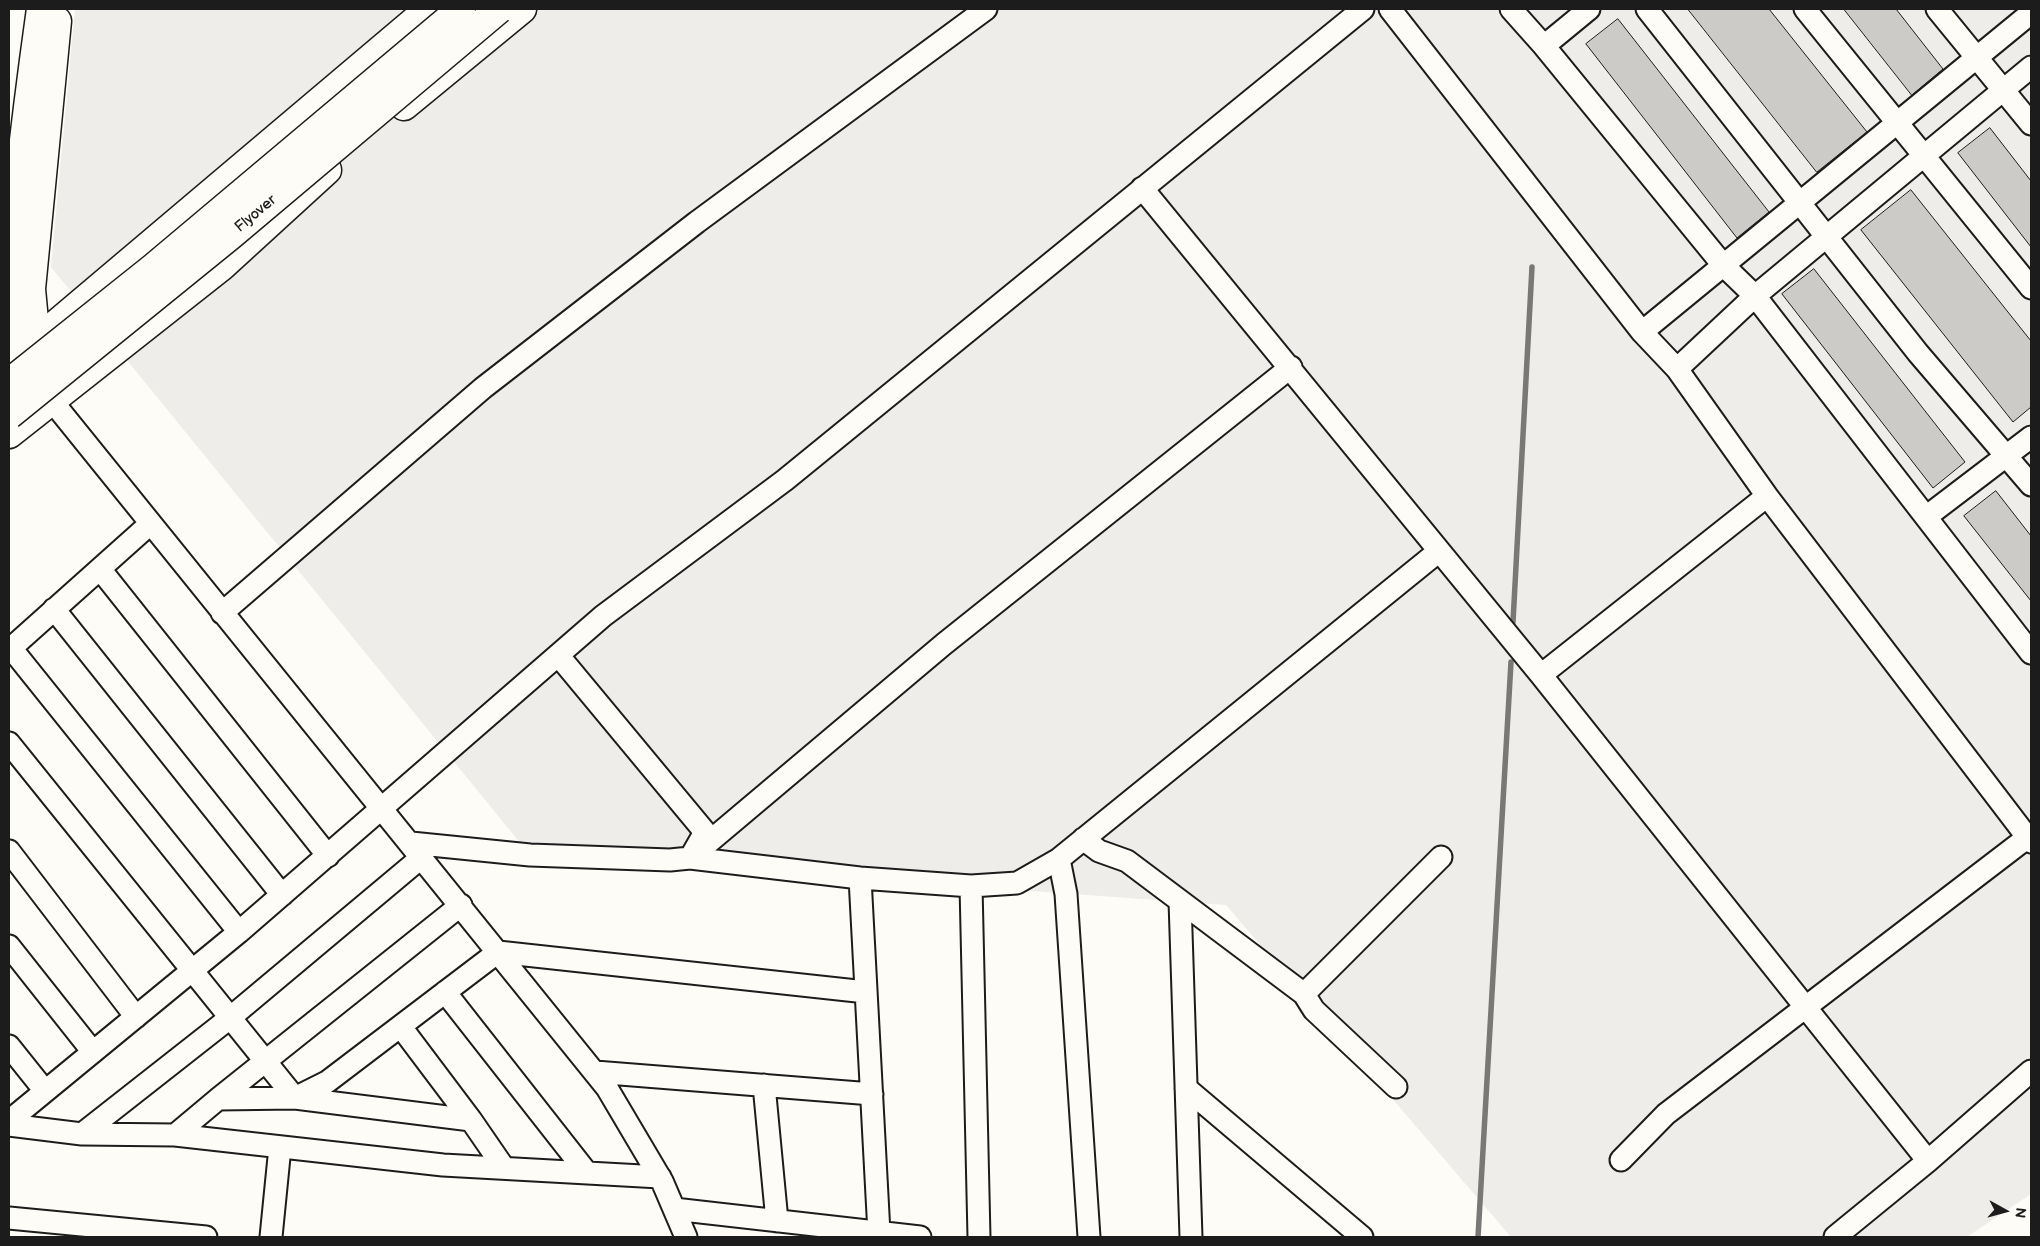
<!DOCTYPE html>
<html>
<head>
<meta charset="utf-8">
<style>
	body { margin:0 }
	#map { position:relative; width:2040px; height:1246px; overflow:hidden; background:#fdfcf7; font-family:"Balsamiq Sans",sans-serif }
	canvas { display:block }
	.frame { position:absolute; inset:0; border:10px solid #1c1c1c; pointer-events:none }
	.north { position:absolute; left:1980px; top:1186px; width:50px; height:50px; -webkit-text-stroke:4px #fdfcf7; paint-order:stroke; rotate:97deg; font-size:14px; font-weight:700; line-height:20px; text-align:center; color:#1c1c1c }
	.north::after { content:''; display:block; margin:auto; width:18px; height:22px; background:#1c1c1c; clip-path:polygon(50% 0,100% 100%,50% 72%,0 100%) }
</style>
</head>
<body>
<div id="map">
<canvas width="2040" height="1246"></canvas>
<div class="frame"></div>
<div class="north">N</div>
</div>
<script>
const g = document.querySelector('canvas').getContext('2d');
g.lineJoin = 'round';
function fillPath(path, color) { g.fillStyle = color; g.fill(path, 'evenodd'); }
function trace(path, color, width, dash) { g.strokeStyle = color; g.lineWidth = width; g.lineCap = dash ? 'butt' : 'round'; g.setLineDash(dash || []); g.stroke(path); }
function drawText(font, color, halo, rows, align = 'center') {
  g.font = font + ' "Balsamiq Sans",sans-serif'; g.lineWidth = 4.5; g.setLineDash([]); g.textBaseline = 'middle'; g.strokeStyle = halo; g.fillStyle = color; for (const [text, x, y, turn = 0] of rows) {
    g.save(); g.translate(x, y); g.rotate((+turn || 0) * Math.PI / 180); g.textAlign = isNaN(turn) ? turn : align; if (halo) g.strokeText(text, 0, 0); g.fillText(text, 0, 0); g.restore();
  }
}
const built = new Path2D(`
	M75 9H2031V1194L1967 1237H1511L1226 905 530 855 51 267Z`);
const stream = new Path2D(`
	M1513 622 1532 267
	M1478 1237 1511 662`);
const building = new Path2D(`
	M1688 9H1769L1867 132 1817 172Z
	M1844 9H1896L1943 69 1912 95Z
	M1618 19 1769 212 1737 238 1586 44Z
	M1990 128 2031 181V247L1958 153Z
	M1911 190 2031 341V407L2013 422 1861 230Z
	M1814 269 1965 462 1933 488 1782 294Z
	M1996 491 2031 536V601L1964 516Z`);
const minor = new Path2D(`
	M1390 9 1642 332 1677 369 1767 496 2031 842
	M1511 9 1544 46 1589 9
	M1647 9 1918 353 2031 485
	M1805 9 2031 288
	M1937 9 2031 124
	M1544 46 1723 265 1755 296 2031 653
	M1142 188 1541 675 1928 1161
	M1642 332 2031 13
	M1677 369 1755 296 2031 67
	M52 401 607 1088 662 1181 686 1237
	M1926 517 2031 437
	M100 569 328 856
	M54 609 282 895
	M222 613 483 388 697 222 986 9
	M11 648 239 932
	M9 650 150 524
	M558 655 705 832 693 853
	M1541 675 1767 496
	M9 743 295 1098 471 1120 504 1168
	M1083 839 1099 851 1127 861 1304 994 1314 1010 1396 1087
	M411 843 530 855 670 860 690 858 860 878 971 886 1017 883 1059 859 1439 551
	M9 851 136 1017
	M690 858 944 644 1291 367
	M1059 859 1066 894 1089 1237
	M860 878 879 1233
	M971 886 979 1237
	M1180 901 1191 1237
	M9 946 93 1052
	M445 992 587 1173
	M1304 994 1441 857
	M401 1027 471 1120
	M9 1046 45 1091
	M595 1072 872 1094
	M764 1085 777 1221
	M1186 1088 1362 1237
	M218 1099 461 905
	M9 1121 239 932 603 616 785 480 1363 9
	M9 1125 82 1134 175 1135 443 1165 660 1177
	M82 1134 231 1017 422 857
	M175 1135 218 1099 295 1098 327 1082 498 952 866 992
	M1621 1160 1666 1114 2028 837
	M674 1209 920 1237
	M9 1218 206 1237
	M271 1237 280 1147
	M1835 1237 1928 1161 2031 1071`);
const major = new Path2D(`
	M41 361 36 342 31 289 57 21
	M19 380C3 321 11 262 17 202 24 137 32 73 41 9`);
const highway = new Path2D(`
	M404 106 522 9
	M9 364 429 9
	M9 434 222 266 327 170`);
const highwayBridge = new Path2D(`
	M9 383 153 268 461 9
	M9 415 231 235 499 9`);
const streetNames = [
	["Flyover",256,214,-40]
];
fillPath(built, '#eeede9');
trace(stream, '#797876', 5.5);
fillPath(building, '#cccbc8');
trace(building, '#1c1c1c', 1);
trace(minor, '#1c1c1c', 25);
trace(major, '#1c1c1c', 31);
trace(highway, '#1c1c1c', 31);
trace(minor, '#fdfcf7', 21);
trace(major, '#fdfcf7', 28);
trace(highway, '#fdfcf7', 28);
trace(highwayBridge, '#1c1c1c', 31, []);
trace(highwayBridge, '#fdfcf7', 28);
drawText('15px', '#1c1c1c', '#fdfcf7', streetNames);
</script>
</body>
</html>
